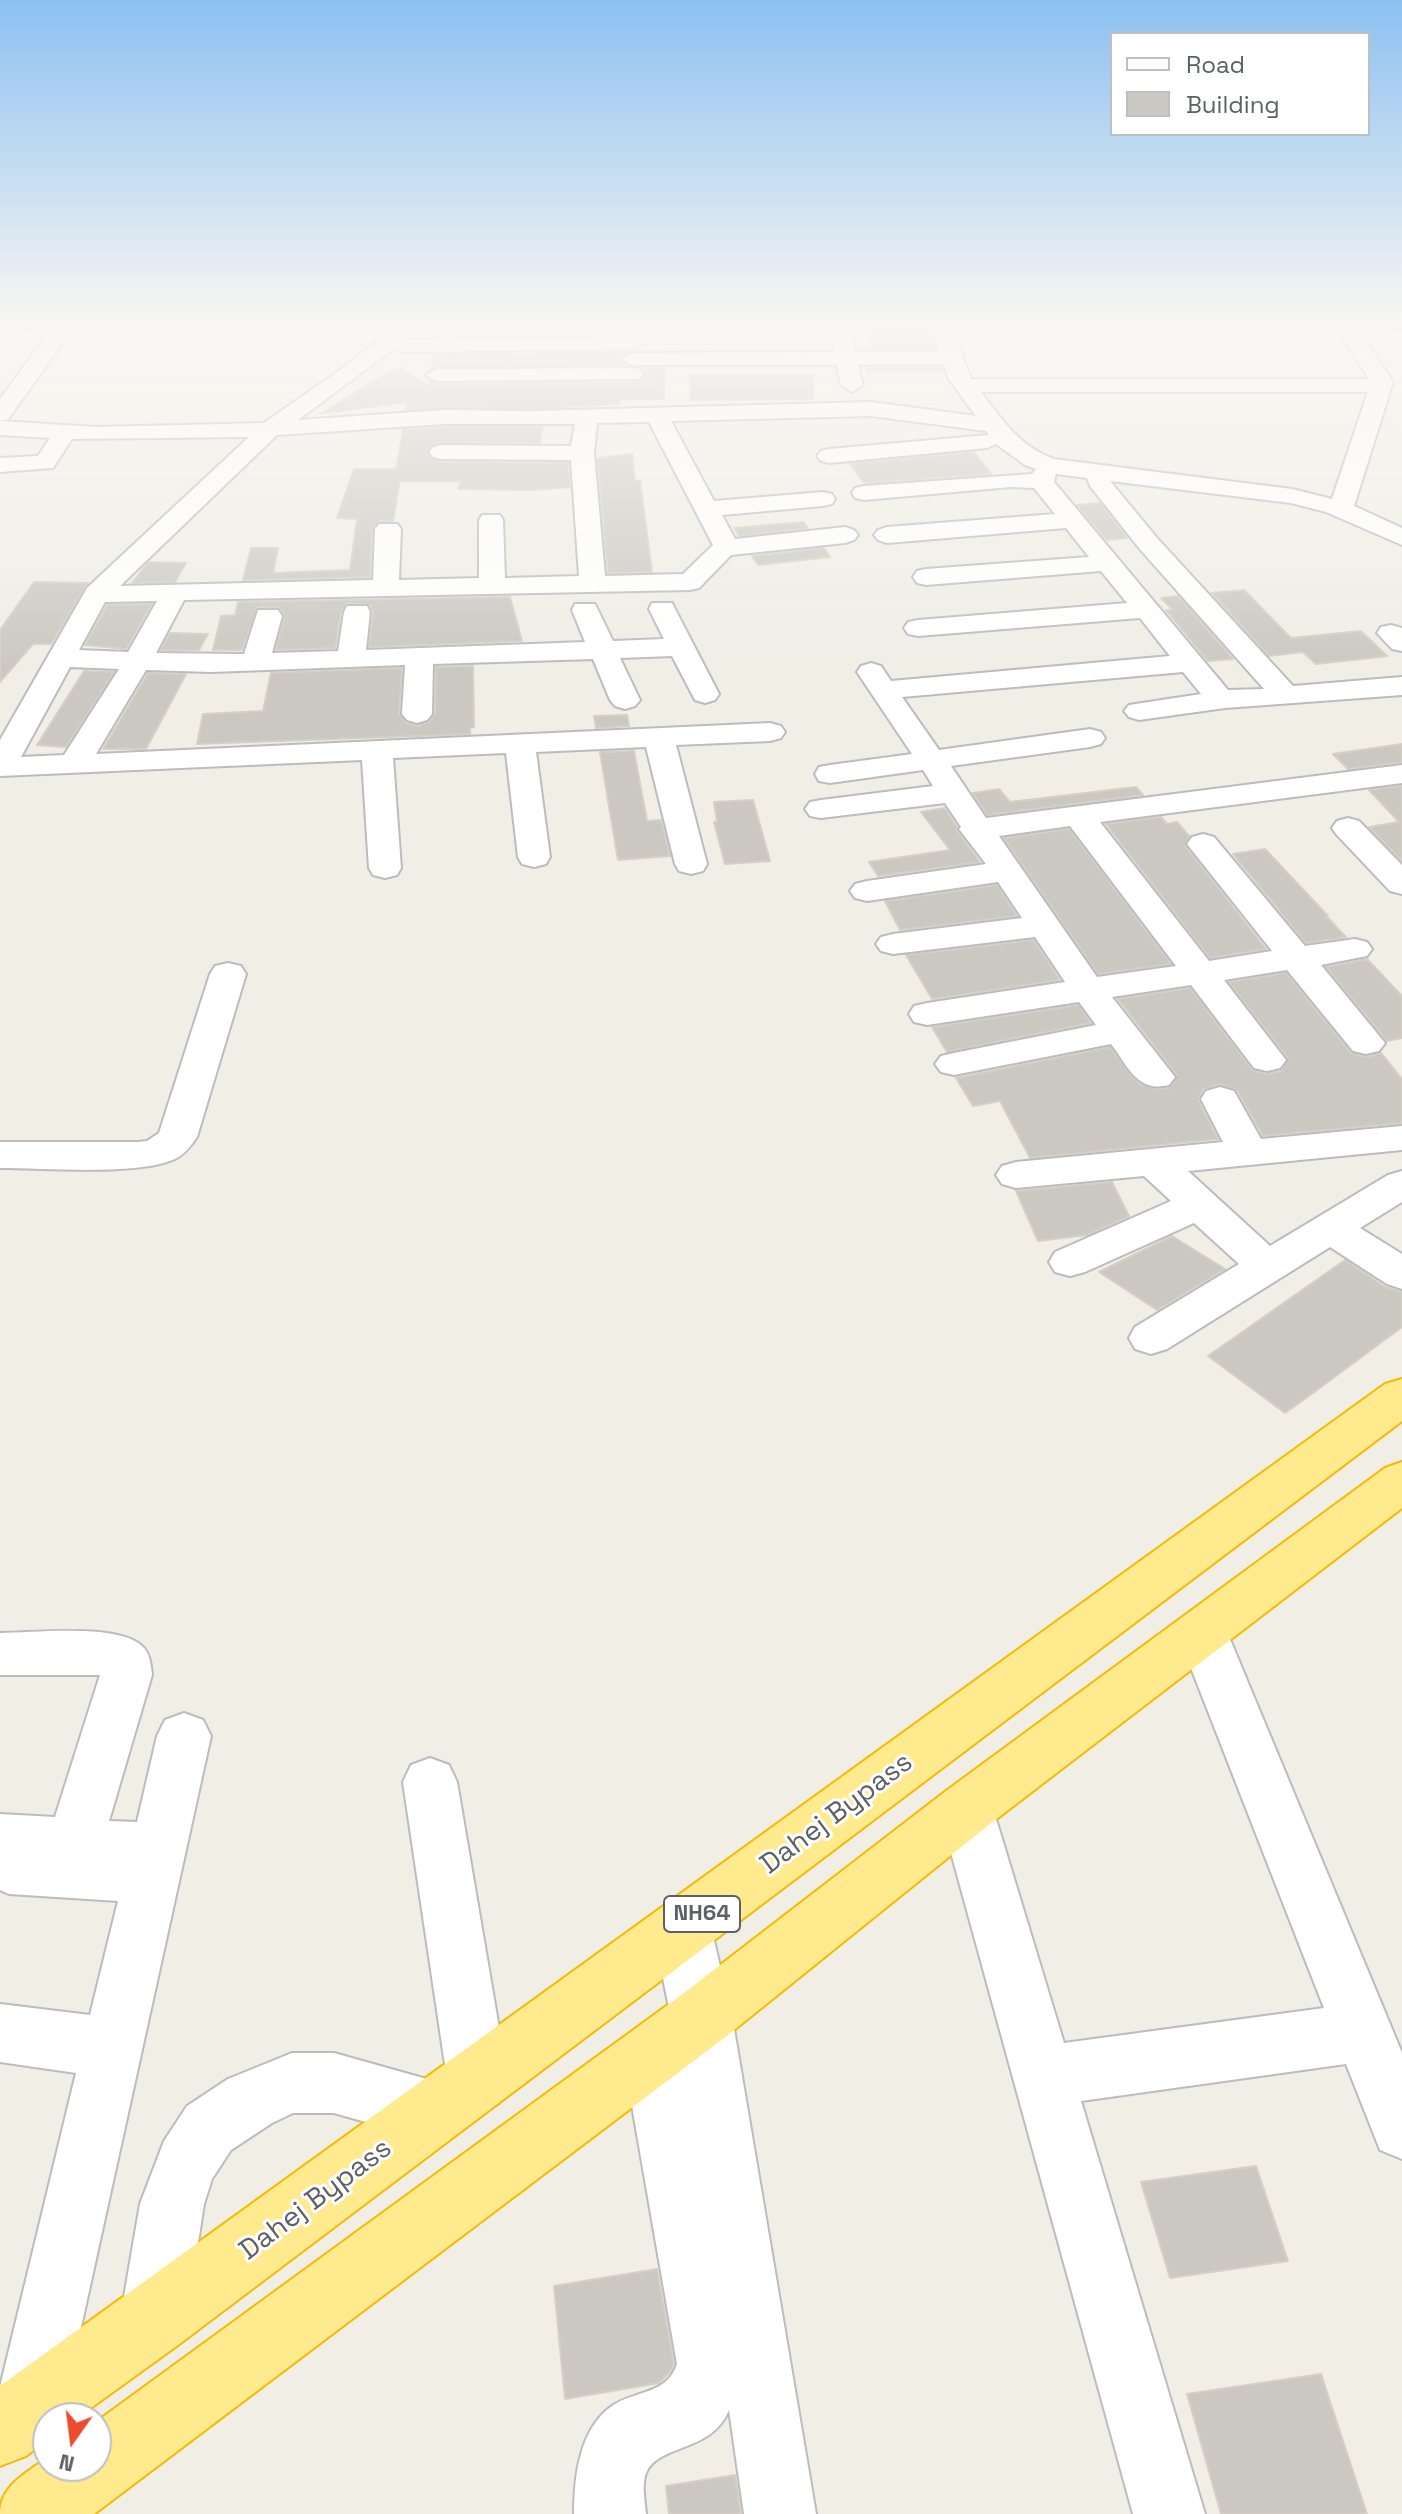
<!DOCTYPE html>
<html>
<head>
<meta charset="utf-8">
<style>
	body { margin:0 }
	#map { position:relative; width:1402px; height:2514px; overflow:hidden; background:#f0eee5; font-family:"Space Grotesk",sans-serif }
	canvas { display:block }
	.legend { position:absolute; left:1110px; top:32px; width:260px; height:104px; box-sizing:border-box; background:#fff; border:2px solid #bebfc2; margin:0; padding:10px 14px; list-style:none; font-size:24px; color:#5d6066 }
	.legend li { display:flex; align-items:center; gap:16px; height:40px }
	.legend b { width:40px; border:2px solid #bebfc2 }
	.north { position:absolute; left:32px; top:2402px; width:80px; height:80px; box-sizing:border-box; background:#fff; border:2px solid #bebfc2; border-radius:50%; rotate:194deg; font-size:22px; font-weight:700; line-height:32px; text-align:center; color:#5d6066 }
	.north::after { content:''; display:block; margin:auto; width:28px; height:36px; background:#ec4b2f; clip-path:polygon(50% 0,100% 100%,50% 72%,0 100%) }
</style>
</head>
<body>
<div id="map">
<canvas width="1402" height="2514"></canvas>
<ul class="legend">
<li><b style="height:10px;background:#fff"></b>Road</li>
<li><b style="height:22px;background:#cbc8c2"></b>Building</li>
</ul>
<div class="north">N</div>
</div>
<script>
const g = document.querySelector('canvas').getContext('2d');
g.lineJoin = 'round';
function fillPath(path, color) { g.fillStyle = color; g.fill(path, 'evenodd'); }
function trace(path, color, width, dash) { g.strokeStyle = color; g.lineWidth = width; g.lineCap = dash ? 'butt' : 'round'; g.setLineDash(dash || []); g.stroke(path); }
function drawText(font, color, halo, rows, align = 'center') {
  g.font = font + ' "Space Grotesk",sans-serif'; g.lineWidth = 6; g.setLineDash([]); g.textBaseline = 'middle'; g.strokeStyle = halo; g.fillStyle = color; for (const [text, x, y, turn = 0] of rows) {
    g.save(); g.translate(x, y); g.rotate((+turn || 0) * Math.PI / 180); g.textAlign = isNaN(turn) ? turn : align; if (halo) g.strokeText(text, 0, 0); g.fillText(text, 0, 0); g.restore();
  }
}
const building = new Path2D(`
	M861 319H925L935 349H859L872 347Z
	M627 352 618 358 626 365 437 366 431 369 434 355Z
	M942 367 943 372H867L866 368Z
	M401 368 428 386 429 380 437 384 640 382 646 376 643 368H664V399H620V404L547 408 406 410 407 402 320 414 390 371Z
	M690 375H813V399L691 400Z
	M444 427H543L540 443 441 442 431 445 426 452 431 459 441 462 568 463 570 487 533 490 458 489 461 481H400L393 521H379L372 529 370 577 243 580 251 548H278L273 573 350 570 357 519 337 518 354 469H396L403 430Z
	M974 452 991 474 864 483 850 464Z
	M632 454 635 481H640L652 572 608 573 597 458Z
	M1100 503 1127 538 1107 540 1077 505Z
	M803 522 808 528 739 536 734 528Z
	M824 548 830 557 758 565 752 556Z
	M149 562 186 563 175 582 132 583Z
	M34 582 88 583 51 644H33L0 682V630Z
	M1244 590 1291 638 1361 631 1387 656 1316 664 1303 652 1269 656 1212 593Z
	M1178 596 1233 659 1208 661 1166 610H1173L1161 598Z
	M510 597 522 641 369 647 373 612 370 605 347 603 341 612 335 648 276 650 284 614 278 607H258L242 650H213L221 616 235 615 238 602Z
	M152 604 126 649 85 645 107 605Z
	M170 633 208 634 199 650H161Z
	M473 666 474 727 470 728V734L197 744 203 714 263 711 271 673 402 668 399 714 406 723 418 726 429 722 435 714 436 667Z
	M84 671 114 672 66 747 37 745Z
	M148 673 186 674 146 749H103Z
	M627 715 629 726 596 728 594 716Z
	M1402 744V762L1348 769 1333 754Z
	M634 751 647 821 661 820 670 856 618 860 600 752Z
	M1402 786V861L1369 827 1399 822 1369 790Z
	M1136 787 1143 795 987 815 973 793 999 789 1010 802Z
	M753 800 770 861 725 864 714 822H717L714 802Z
	M945 808 957 827V831L980 862 878 876 869 862 950 850 921 812Z
	M1161 817 1167 824 1177 822 1189 836 1185 846 1266 949 1210 958 1106 824Z
	M1069 829 1171 964 1098 974 1004 838Z
	M1265 849 1328 916H1326L1346 937 1306 943 1233 854Z
	M997 885 1017 916 900 930 885 901Z
	M1034 940 1060 980 932 999 906 955Z
	M1367 959 1402 996V1038L1387 1041 1326 967Z
	M1286 973 1351 1053 1367 1057 1381 1053 1402 1079V1123L1263 1136 1237 1090 1219 1084 1203 1089 1198 1100 1218 1139 1030 1158 1000 1101 973 1106 956 1078 1110 1047 1139 1084 1158 1089 1169 1088 1177 1075 1118 999 1190 988 1252 1070 1266 1074 1281 1071 1288 1058 1229 982Z
	M1078 1005 1091 1023 947 1052 932 1027Z
	M1112 1182 1129 1216 1087 1235 1038 1241 1016 1191Z
	M1172 1236 1225 1269 1157 1310 1099 1272Z
	M1345 1260 1385 1287 1402 1292V1327L1313 1393 1285 1413 1208 1356Z
	M1256 2166 1288 2261 1170 2278 1141 2182Z
	M657 2269 674 2364 670 2372 659 2383 565 2399 554 2286Z
	M1321 2374 1367 2514H1221L1187 2394Z
	M735 2475 741 2514H669L666 2486Z`);
const minor = new Path2D(`
	M0 319H80L8 419 0 421V399L51 330 0 328Z
	M390 319H410L409 330 403 340 633 337 643 343 633 349 404 352 395 348 298 420 444 410 533 411 871 402 976 416 948 378 944 364 858 365 863 385 852 392 841 385 837 365H632L621 359 632 353 835 352 828 319H848L855 352H939L928 319H948L971 379H1369L1337 329 1327 319H1402V330L1359 331 1393 382 1354 506 1402 528V545L1326 512 1291 503 1110 481 1157 538 1293 686 1402 677V695L1225 708 1139 720 1129 717 1124 711 1129 705 1201 694 1183 672 902 697 939 750 1090 729 1101 732 1105 738 1101 744 1090 747 951 766 986 818 1402 765V783L1100 822 1209 961 1272 951 1187 844 1192 837 1203 834 1214 837 1305 946 1355 939 1367 942 1372 949 1367 956 1321 965 1385 1043 1379 1051 1366 1054 1353 1051 1287 970 1224 980 1286 1060 1280 1068 1267 1071 1254 1068 1191 985 1112 997 1175 1077 1169 1085C1137 1093 1128 1066 1111 1044L954 1075 941 1072 935 1064 941 1056 954 1053 1096 1025 1079 1002 927 1025 914 1022 909 1014 914 1006 927 1003 1065 982 1035 937 893 954 881 951 876 944 881 937 893 934 1022 918 998 882 867 901 855 898 850 891 855 884 867 881 986 864 959 829 961 827 945 803 821 818 810 816 805 809 810 802 821 800 933 786 923 770 830 783 819 781 815 774 819 767 830 765 912 754 857 672 861 666 871 663 881 666 891 681 1170 656 1140 618 918 636 908 634 904 628 908 622 918 620 1127 603 1101 571 926 585 917 583 913 577 917 571 926 569 1089 557 1066 528 887 543 878 540 874 535 878 530 887 527 1055 514 1034 488 1011 487 864 500 855 498 852 493 855 488 864 486 1032 474 1036 469 1025 465 996 444 987 448 829 463 821 461 817 456 821 451 829 449 989 435 986 431 871 416 671 421 714 501 823 492 832 494 835 499 832 504 823 506 722 515 735 539 845 527 854 530 858 535 854 540 845 543 731 555 699 588 690 590 184 600 156 653 244 654 258 610H278L282 616 272 653 338 651 344 612 347 606H367L370 612 366 650 585 642 572 610 575 604H595L613 641 664 639 649 609 652 603H672L675 609 719 694 715 700 705 703 695 700 672 656 620 658 640 700 635 706 625 709 615 706 610 700 593 659 433 664 432 714 427 720 417 723 407 720 402 714 405 665 211 672 146 670 96 754 770 723 781 726 785 732 781 738 770 741 676 745 707 864 703 871 691 874 679 871 675 864 646 747 536 752 550 857 546 864 534 867 522 864 518 857 506 753 393 758 401 868 397 875 385 878 373 875 369 868 362 760 0 776V740L87 588 249 437 72 439 53 468 0 472V458L38 456 50 438 0 435V421L96 427 264 423 343 368 387 333ZM981 392H1368L1332 499 1292 489 1054 459C1020 447 1002 420 981 392ZM649 422 713 545 683 574 605 576 594 453 597 423ZM444 424H575L571 446 441 445 433 447 429 452 433 457 441 459 571 460 579 576 505 578 503 520 500 515H482L479 520V578L399 580 401 529 397 524H379L375 529 373 580 120 586 277 435ZM1056 474 1087 478 1090 486 1139 548 1264 689 1228 690 1054 482ZM157 601 128 652 79 650 105 602ZM70 667 119 669 64 755 21 757ZM1070 826 1176 966 1097 977 999 836Z
	M632 368 640 369 643 374 640 379 437 381 426 375 437 369Z
	M1391 625 1402 628V651L1392 649 1377 633 1381 627Z
	M1348 818 1359 821 1402 865V894L1390 891 1337 835 1332 828 1337 821Z
	M228 963 241 966 246 974 197 1137C191 1146 185 1154 175 1159 138 1176 44 1168 0 1168V1142H138L147 1141 159 1133 210 974 215 966Z
	M1220 1087 1234 1091 1261 1139 1402 1126V1150L1188 1171 1270 1246 1388 1175 1402 1171V1202L1360 1228 1402 1254V1289L1387 1284 1330 1247 1167 1349 1151 1354 1135 1349 1129 1338 1135 1327 1239 1264 1194 1223 1085 1272 1070 1276 1055 1272 1049 1262 1055 1252 1171 1201 1144 1176 1016 1188 1002 1184 996 1175 1002 1166 1016 1162 1223 1142 1201 1099 1206 1091Z
	M1202 1611 1220 1617 1227 1632 1402 2053V2159L1380 2150 1346 2064 1081 2101 1205 2514H1133L939 1809 947 1792 966 1785 985 1792 993 1809 1064 2043 1324 2008 1177 1632 1184 1617Z
	M0 1633C34 1633 117 1623 142 1646 150 1653 151 1665 152 1675L109 1821 137 1822 157 1736 165 1720 184 1713 203 1720 211 1736 63 2409 60 2418H48V2436L29 2443 5 2433 0 2422V2387L76 2073 0 2062V2004L90 2015 118 1901 9 1894 0 1890V1814L55 1817 100 1675H0Z
	M430 1758 449 1765 457 1782 508 2081 499 2103 477 2111 465 2107 467 2111 458 2133 436 2142 334 2113H293L272 2123 231 2150 212 2179 204 2204 186 2320 177 2344 153 2353 129 2344 120 2320 140 2204 164 2141 187 2106 228 2079 292 2053H334L448 2085 403 1782 411 1765Z
	M682 1901 702 1909 711 1928 732 2017 816 2514H744L729 2410C712 2452 661 2444 647 2471 641 2482 645 2502 646 2514H574C574 2478 579 2429 612 2406 635 2390 667 2395 677 2364L623 2054 632 2033 653 2024 674 2033 653 1928 662 1909Z`);
const highway = new Path2D(`
	M1402 1379V1421L178 2345 77 2418H48V2439L26 2456 0 2466V2386L1385 1384Z
	M1402 1462V1508L986 1827 724 2038 94 2514H0C0 2485 27 2473 48 2457V2466H96V2422L680 1996 946 1791 1385 1468Z`);
const shields = [
	[702,1914,76]
];
const shieldNames = [
	["NH64",702,1914]
];
const nearStreetnames = [
	["Dahej Bypass",837,1814,-37],
	["Dahej Bypass",316,2200,-37]
];
fillPath(building, '#cbc8c2');
trace(building, '#d5d0c3', 2);
trace(minor, '#babcc1', 4);
trace(highway, '#f5ba00', 4);
fillPath(minor, '#fff');
fillPath(highway, '#ffea8d');
const sky = g.createLinearGradient(0, 0, 0, 671);
sky.addColorStop(0, '#8dc0f1');
sky.addColorStop(0.48, '#f8f7f3');
sky.addColorStop(1, '#f8f7f300');
g.fillStyle = sky;
g.fillRect(0, 0, 1402, 671);
for (const [x, y, w] of shields) { const box = new Path2D(); box.roundRect(x - w / 2, y - 18, w, 36, 6); g.fillStyle = '#fff'; g.fill(box); trace(box, '#5d6066', 2); }
drawText('bold 22px', '#5d6066', null, shieldNames);
drawText('28px', '#5d6066', '#fff', nearStreetnames);
</script>
</body>
</html>
